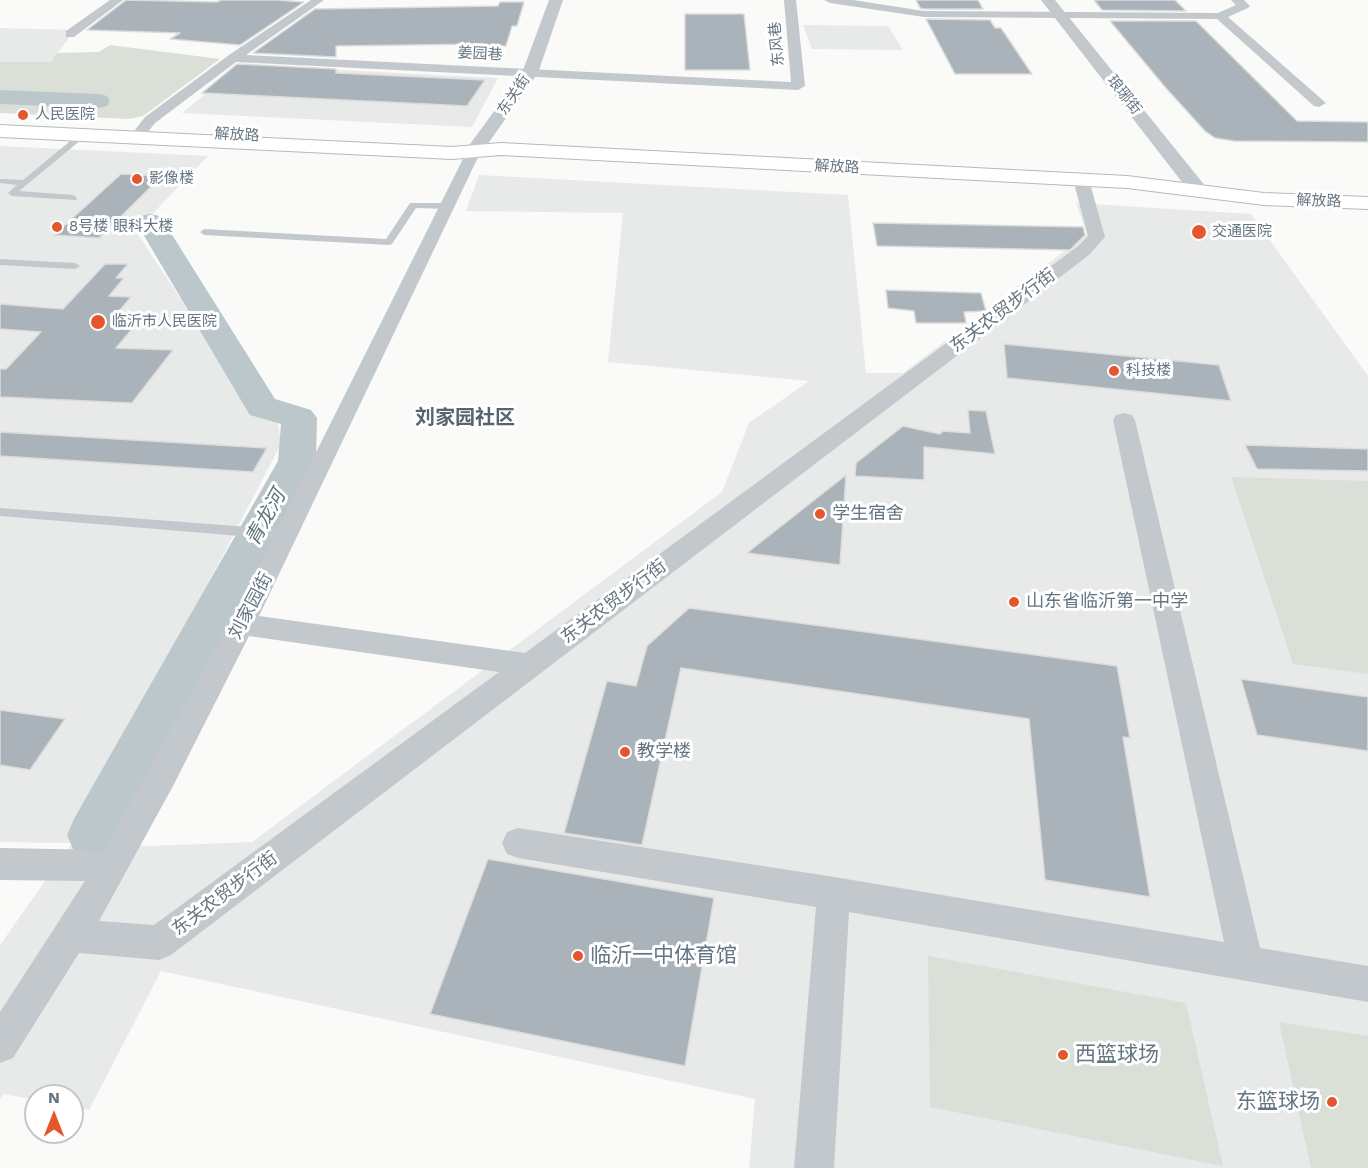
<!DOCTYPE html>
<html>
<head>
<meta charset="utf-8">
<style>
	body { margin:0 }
	#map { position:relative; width:1368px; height:1168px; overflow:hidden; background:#fafaf8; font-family:"Work Sans",sans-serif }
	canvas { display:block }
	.north { position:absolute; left:24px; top:1084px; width:60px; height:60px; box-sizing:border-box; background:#fff; border:2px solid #c1c8cd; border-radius:50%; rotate:0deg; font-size:16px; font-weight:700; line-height:24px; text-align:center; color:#657683 }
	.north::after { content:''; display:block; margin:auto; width:21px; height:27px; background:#e4572e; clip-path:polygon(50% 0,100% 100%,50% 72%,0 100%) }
</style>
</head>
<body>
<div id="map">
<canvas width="1368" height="1168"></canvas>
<div class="north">N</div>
</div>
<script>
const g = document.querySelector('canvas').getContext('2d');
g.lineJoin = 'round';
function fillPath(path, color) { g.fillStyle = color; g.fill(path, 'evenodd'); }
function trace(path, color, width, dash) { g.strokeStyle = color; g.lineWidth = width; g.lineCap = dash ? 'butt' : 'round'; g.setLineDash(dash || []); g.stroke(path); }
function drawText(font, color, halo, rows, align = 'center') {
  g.font = font + ' "Work Sans","Noto Sans SC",sans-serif'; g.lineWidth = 6; g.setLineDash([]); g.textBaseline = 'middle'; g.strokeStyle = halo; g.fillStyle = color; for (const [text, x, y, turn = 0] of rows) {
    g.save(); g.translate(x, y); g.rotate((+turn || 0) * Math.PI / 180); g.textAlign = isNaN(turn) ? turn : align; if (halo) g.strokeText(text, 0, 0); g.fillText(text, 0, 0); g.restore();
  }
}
const built = new Path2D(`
	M803 25 888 26 903 50 812 49Z
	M0 28 75 30 51 62H0Z
	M241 65 498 78 472 127 182 113Z
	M0 146 208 156 136 231 255 413 278 423 281 444 73 842 150 846 252 842 722 492 749 423 809 381 608 362 623 213 466 211 479 175 848 195 866 373H903L1087 234 1076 203 1251 214 1368 376V1168H749L755 1099 161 971 89 1110 72 1107V1096H36V1100L4 1094 0 1100V945L72 843 0 842Z`);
const green = new Path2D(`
	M110 45 220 59 143 116 129 119 0 113V62H51L57 53 99 52Z
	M1231 477 1368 481V674L1293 664Z
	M928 956 1186 1003 1223 1166 930 1107Z
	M1279 1022 1368 1036V1168H1311Z`);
const river = new Path2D(`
	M0 90 99 94 107 96 110 101 107 106 99 108 0 104Z
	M150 214 160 216 164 222 275 399 311 410 317 418 316 461 111 853 93 860 75 853 67 835 75 817 278 461 281 424 250 415 245 407 136 222 140 216Z`);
const building = new Path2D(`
	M126 0 217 2 221 0H277L304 2 240 45 170 39 180 33 87 30Z
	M916 0H978L983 9H924L920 8Z
	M1094 0H1175L1186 11 1102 10Z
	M500 2H524L517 26H512L506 46H482L483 44 336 46V57L253 53 315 9 498 6Z
	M685 14H744L750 70H685Z
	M926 19 990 20 995 28H1001L1032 74H955Z
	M1110 21H1196L1297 121 1368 122V142L1234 141 1215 138 1205 131 1165 87Z
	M237 64 336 69V73L485 80 467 106 202 93Z
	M121 174 162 176 99 238 54 235Z
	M873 223 1083 227 1085 235 1070 250 877 246Z
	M105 264H128L116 278H124L109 296 131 297 115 316 142 317 116 348 173 350 132 403 0 397V369H6L41 332 0 329V304L63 309Z
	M886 290 981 293 986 311 964 312 966 323H916L914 311 888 308Z
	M1004 344 1219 365 1231 401 1007 378Z
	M968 410 986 411 995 454 924 447V480L855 476 856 463 903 426 940 434 943 431 970 433Z
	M0 432 267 448 253 472 0 456Z
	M1245 445 1368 449V471L1257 469Z
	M846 475 840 565 747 553Z
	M689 608 1117 666 1130 738 1123 737 1150 897 1045 880 1029 719 681 668 642 845 564 833 607 681 636 686 647 646Z
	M1241 679 1368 697V751L1257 735Z
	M0 710 65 719 30 770 0 765Z
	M488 859 714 898 685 1066 430 1014Z`);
const service = new Path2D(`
	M80 133 87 135 19 191 73 195 77 198 76 200 12 196 8 193 17 185 0 183V179L23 180Z
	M410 203H447L451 206 447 209 416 208 392 244 389 245 204 235 200 232 204 229 386 239Z
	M0 259 75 263 80 266 75 269 0 265Z
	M0 508 288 530 294 535 288 540 0 516Z`);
const minor = new Path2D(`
	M110 0H123L74 37H66V31Z
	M311 0H324L246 55 791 82 784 0H796L805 86 798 90 236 62 155 123 147 133H137L135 130 145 117 229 55Z
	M824 0H853L924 11 1218 13 1236 5 1231 0H1244L1250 6 1248 8 1228 17 1326 103 1319 107 1314 106 1217 19 924 17 830 3Z
	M474 147 481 151 259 616 525 653 1077 247 1088 236 1075 187 1077 184H1089L1091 187 1105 237 1089 255 171 955 159 960 79 953 13 1058 0 1063V1012L85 881 0 880V848L104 850 242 600 467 151ZM249 636 499 672 154 925 99 921 173 786Z
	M1124 413 1132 415 1135 420 1260 948 1368 966V1002L849 912 834 1168H794L816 907 518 858 507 854 502 843 507 832 518 828 834 877 1224 942 1113 420 1116 415Z`);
const tertiary = new Path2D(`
	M549 0H563L538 73 480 155H468L465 151 522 73Z
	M1041 0H1055L1206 187 1209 191 1206 195H1192Z`);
const primary = new Path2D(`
	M0 125 452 147 501 143 1127 176 1264 193 1368 197V209L1264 205 1127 188 501 155 452 159 0 137Z`);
const markers = [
	[23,115,6,"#e4572e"],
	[137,179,6,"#e4572e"],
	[57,227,6,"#e4572e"],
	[1199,232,8,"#e4572e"],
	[98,322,8,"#e4572e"],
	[1114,371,6,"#e4572e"],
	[820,514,6,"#e4572e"],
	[1014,602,6,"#e4572e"],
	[625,752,6,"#e4572e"],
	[578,956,6,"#e4572e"],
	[1063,1055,6,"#e4572e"],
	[1332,1102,6,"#e4572e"]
];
const farStreetnames = [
	["东风巷",777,44,-95],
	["姜园巷",480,54,3],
	["东关街",514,95,-56],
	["琅琊街",1124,95,52],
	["解放路",237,135,3],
	["解放路",837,167,3],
	["解放路",1319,201,2]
];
const farPoinames = [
	["人民医院",35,115],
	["影像楼",149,179],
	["8号楼 眼科大楼",69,227],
	["交通医院",1212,232],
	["临沂市人民医院",112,322],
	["科技楼",1126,371]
];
const streetNames = [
	["东关农贸步行街",1003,311,-37],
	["东关农贸步行街",614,602,-37],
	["刘家园街",251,606,-62],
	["东关农贸步行街",225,894,-37]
];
const poiNames = [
	["学生宿舍",832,514],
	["山东省临沂第一中学",1026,602],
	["教学楼",637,752]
];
const neighbourhoodNames = [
	["刘家园社区",465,418]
];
const waterNames = [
	["青龙河",266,518,-61]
];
const nearPoinames = [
	["临沂一中体育馆",590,956],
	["西篮球场",1075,1055],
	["东篮球场",1320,1102,"right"]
];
fillPath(built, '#e8e9e9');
fillPath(green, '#dadfd7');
fillPath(river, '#bbc7cb');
fillPath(building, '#aab3b9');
trace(building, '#dcdcda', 1.5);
trace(primary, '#b5babe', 2);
fillPath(service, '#c3c8cc');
fillPath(minor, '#c3c8cc');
fillPath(tertiary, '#c3c8cc');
fillPath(primary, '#fff');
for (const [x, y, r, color] of markers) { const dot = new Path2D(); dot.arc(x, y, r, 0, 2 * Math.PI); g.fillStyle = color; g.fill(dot); trace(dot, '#fff', 2); }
drawText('15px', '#657683', '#fff', farStreetnames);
drawText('15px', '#657683', '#fff', farPoinames, 'left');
drawText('18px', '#657683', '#fff', streetNames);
drawText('18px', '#657683', '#fff', poiNames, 'left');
drawText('bold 20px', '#57646e', '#fff', neighbourhoodNames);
drawText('italic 20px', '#60757c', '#fff', waterNames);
drawText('21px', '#657683', '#fff', nearPoinames, 'left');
</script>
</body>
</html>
